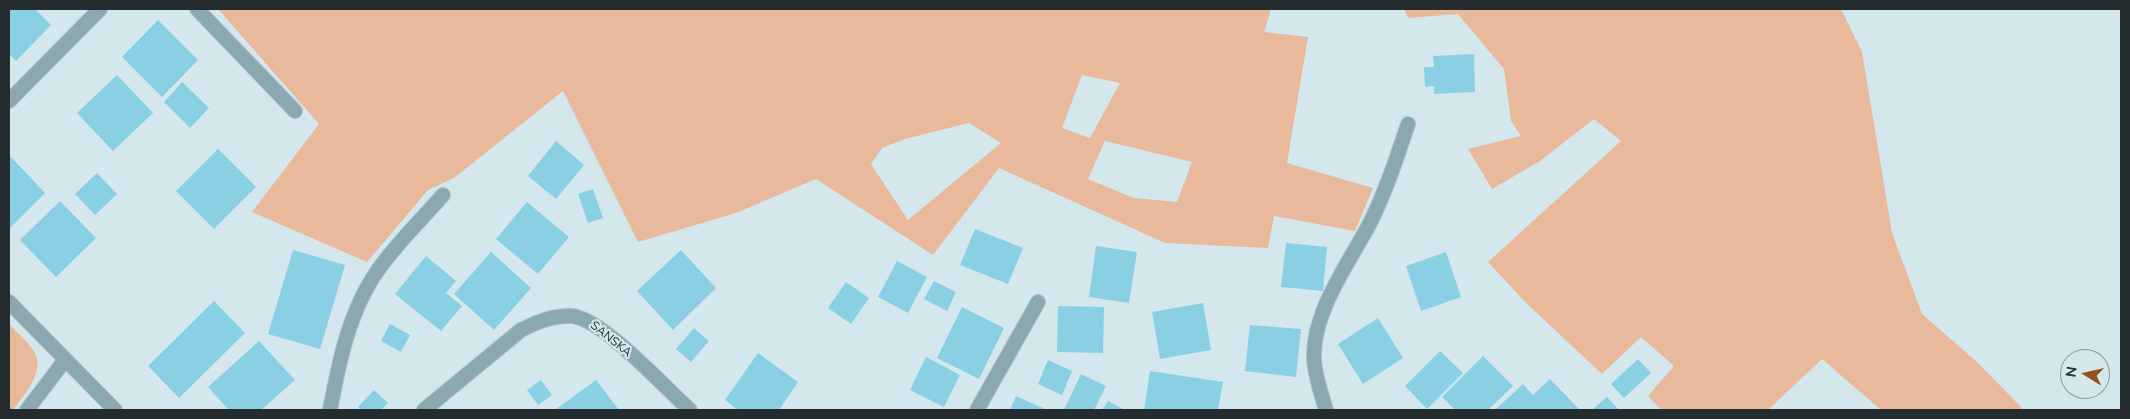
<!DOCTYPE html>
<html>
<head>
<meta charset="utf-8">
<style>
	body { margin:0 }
	#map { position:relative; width:2130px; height:419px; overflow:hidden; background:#d3e7ed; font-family:Mulish,sans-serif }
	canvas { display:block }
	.frame { position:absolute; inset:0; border:10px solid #252c2f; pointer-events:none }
	.north { position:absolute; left:2060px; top:349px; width:50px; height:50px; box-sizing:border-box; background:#d3e7ed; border:1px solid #8d9ca1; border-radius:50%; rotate:279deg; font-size:14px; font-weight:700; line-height:20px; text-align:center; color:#252c2f }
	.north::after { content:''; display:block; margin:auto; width:18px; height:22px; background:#94531e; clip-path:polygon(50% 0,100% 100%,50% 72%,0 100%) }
</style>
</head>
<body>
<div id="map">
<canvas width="2130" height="419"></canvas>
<div class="frame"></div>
<div class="north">N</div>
</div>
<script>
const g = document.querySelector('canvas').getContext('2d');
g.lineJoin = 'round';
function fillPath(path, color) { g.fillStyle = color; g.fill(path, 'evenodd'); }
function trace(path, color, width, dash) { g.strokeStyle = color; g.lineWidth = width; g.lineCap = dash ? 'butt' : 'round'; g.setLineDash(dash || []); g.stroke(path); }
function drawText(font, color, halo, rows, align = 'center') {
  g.font = font + ' Mulish,sans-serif'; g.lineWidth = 4.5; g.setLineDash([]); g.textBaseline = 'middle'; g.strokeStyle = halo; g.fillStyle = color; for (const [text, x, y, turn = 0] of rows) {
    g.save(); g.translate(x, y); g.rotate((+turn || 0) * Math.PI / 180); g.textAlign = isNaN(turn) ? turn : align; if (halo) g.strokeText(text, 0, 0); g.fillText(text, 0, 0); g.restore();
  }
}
const green = new Path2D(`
	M218 9H1271L1264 32 1308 37 1287 163 1373 188 1355 231 1274 216 1268 248 1165 243 999 168 933 255 816 179 736 213 638 242 563 91 454 178 428 190 367 262 252 212 319 124ZM1082 75 1120 83 1090 138 1062 128ZM969 123 1001 143 908 220 871 164 882 148 905 139ZM1105 141 1192 162 1177 202 1134 198 1088 179Z
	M1404 9H1841L1862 52 1892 233 1922 314 1978 363 2024 410H1881L1822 359 1768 410H1661L1648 396 1674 366 1641 337 1602 374 1525 302 1488 262 1621 141 1594 119 1540 161 1492 189 1468 149 1521 136 1511 121 1504 69 1458 14 1408 18Z
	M9 324C16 332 25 339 31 347 49 369 25 393 13 410H9Z`);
const building = new Path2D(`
	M9 9H35L51 25 16 61 9 54Z
	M158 20 198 60 162 97 122 57Z
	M1474 54 1475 92 1434 94V86L1425 87 1424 67H1434L1433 56Z
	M117 75 153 113 113 151 77 113Z
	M182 82 209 108 190 128 164 102Z
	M556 141 584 165 556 199 528 176Z
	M218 149 256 187 214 229 176 191Z
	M11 157 45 193 9 229V159Z
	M97 173 117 194 95 215 75 194Z
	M593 189 603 218 588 223 578 194Z
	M60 201 96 238 56 277 20 240Z
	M527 202 569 237 538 274 496 239Z
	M975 229 1023 248 1008 284 960 265Z
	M1286 243 1327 247 1323 291 1281 287Z
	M1096 246 1137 252 1129 303 1089 297Z
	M293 250 345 265 320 349 268 334Z
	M681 250 716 288 673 330 637 291Z
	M491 252 531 288 494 330 454 294Z
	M1446 252 1461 297 1421 311 1406 266Z
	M426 256 456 281 446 293 462 306 441 331 395 294Z
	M897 261 927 277 908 313 878 297Z
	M934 281 956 292 947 311 924 299Z
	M846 282 869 298 851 324 828 308Z
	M214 301 245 333 179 398 148 366Z
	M1203 303 1211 350 1160 359 1152 312Z
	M1058 306 1104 307 1103 353 1057 352Z
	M962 307 1004 328 979 379 937 358Z
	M1378 318 1403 358 1363 384 1338 344Z
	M390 324 410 335 401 352 381 341Z
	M1250 325 1301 329 1296 377 1245 371Z
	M694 328 709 341 691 362 676 349Z
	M259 341 295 380 261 410H229L208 387Z
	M1440 351 1463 373 1427 409 1405 386Z
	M758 353 798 382 779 410H738L725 400Z
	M1483 356 1513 386 1488 410H1455L1442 397Z
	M926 357 960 375 944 407 910 390Z
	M1638 359 1651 373 1624 398 1611 384Z
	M1048 360 1072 371 1062 395 1038 384Z
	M1150 371 1223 382 1218 410H1144Z
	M1081 374 1106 386 1094 410H1064Z
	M1550 379 1580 410H1495L1523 384 1533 395Z
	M541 380 552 395 538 405 527 390Z
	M596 380 619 410H555Z
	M374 390 388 403 381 410H361L358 407Z
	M1016 396 1047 410H1010Z
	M1607 397 1619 410H1592Z
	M1108 401 1125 410H1102Z`);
const minor = new Path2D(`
	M197 9 295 111
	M9 101 100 9
	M9 302 115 410
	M27 410 65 360
	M330 410C339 362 349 311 378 270 397 243 422 219 443 195
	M424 410 521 330C537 322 553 315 572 316 603 319 665 388 690 410
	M977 410 1038 302
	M1326 410C1321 393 1315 376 1314 359 1312 312 1349 263 1370 223 1386 191 1397 157 1408 124`);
const streetNames = [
	["SANSKA",611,339,39]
];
fillPath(green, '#e8ba9b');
fillPath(building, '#8ad0e4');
trace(minor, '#b0c2c7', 16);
trace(minor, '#8ba7b0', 14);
drawText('12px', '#252c2f', '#d3e7ed', streetNames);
</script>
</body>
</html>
